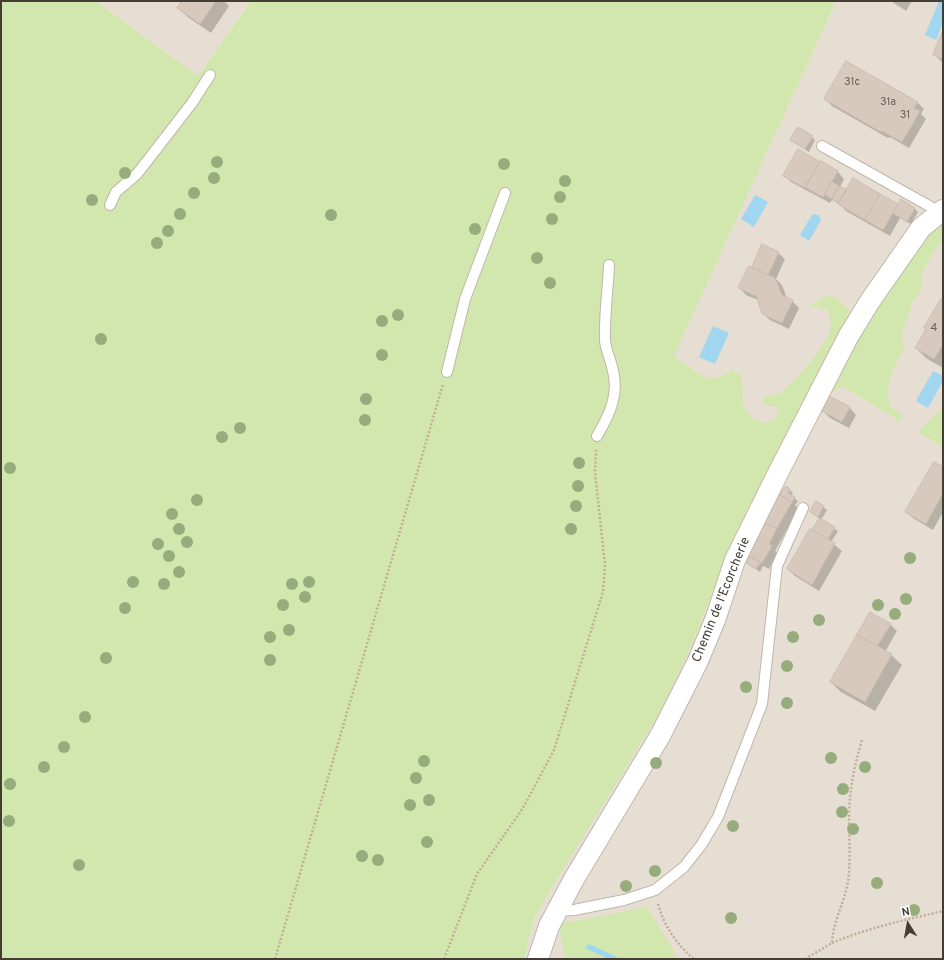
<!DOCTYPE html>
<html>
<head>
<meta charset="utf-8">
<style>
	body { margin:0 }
	#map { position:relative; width:944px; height:960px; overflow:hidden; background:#f2ede4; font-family:Overpass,sans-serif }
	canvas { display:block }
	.frame { position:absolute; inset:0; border:2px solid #443d34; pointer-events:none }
	.north { position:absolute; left:888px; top:904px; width:40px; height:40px; -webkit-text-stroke:3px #fff; paint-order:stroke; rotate:349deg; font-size:11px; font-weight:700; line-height:16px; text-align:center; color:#443d34 }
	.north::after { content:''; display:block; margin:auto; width:14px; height:18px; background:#443d34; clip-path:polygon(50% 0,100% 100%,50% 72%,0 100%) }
</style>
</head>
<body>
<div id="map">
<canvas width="944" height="960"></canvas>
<div class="frame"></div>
<div class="north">N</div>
</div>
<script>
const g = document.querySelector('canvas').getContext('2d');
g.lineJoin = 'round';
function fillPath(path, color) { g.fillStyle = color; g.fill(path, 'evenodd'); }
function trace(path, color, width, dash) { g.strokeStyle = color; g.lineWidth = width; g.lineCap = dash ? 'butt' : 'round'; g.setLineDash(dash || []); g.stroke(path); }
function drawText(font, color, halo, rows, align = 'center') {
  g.font = font + ' Overpass,sans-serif'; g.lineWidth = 3.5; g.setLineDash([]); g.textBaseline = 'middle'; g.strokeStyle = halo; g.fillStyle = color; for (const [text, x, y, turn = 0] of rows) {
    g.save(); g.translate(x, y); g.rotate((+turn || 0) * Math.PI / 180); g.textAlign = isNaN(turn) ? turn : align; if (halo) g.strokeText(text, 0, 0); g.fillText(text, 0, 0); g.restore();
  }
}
const residential = new Path2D(`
	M96 1H251L198 76Z
	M836 1H943V959H525L528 941 535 917 695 637 728 553 659 387Z`);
const green = new Path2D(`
	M1 1H96L198 76 251 1H836L674 356 696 372 709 379 721 377 732 370 741 376 743 406 751 418 764 423 775 419 778 411 775 406 763 405V397C767 396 774 396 778 394 794 385 822 350 829 333 833 325 830 317 827 309L816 307H809L823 297 832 296 843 303 851 312 820 366 783 446 728 553 695 637 660 712 554 884 535 917 528 941 525 959H1Z
	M943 223V241L934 250 921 276 922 288 912 303 901 336 904 349 893 369 889 383 887 396 891 408 903 415 900 421 842 386 835 391 829 389C850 354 869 318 892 284 907 261 921 240 943 223Z
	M942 408 943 410V447L918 432Z
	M647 907 673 950 677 959H565L559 924Z`);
const water = new Path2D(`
	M939 1 943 3V23L936 40 925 35Z
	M755 195 768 202 754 227 741 219Z
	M815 214 819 215 821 220 809 241 800 235 812 215Z
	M713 326 729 333 715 364 699 357Z
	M933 371 943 376V381L928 408 916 401Z`);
const shadow = new Path2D(`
	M178 1H224L229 6 211 33 189 18 178 8 181 3Z
	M891 1H912L906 11Z
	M943 33V63L934 54Z
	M825 99 917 102 924 109 921 114 926 119 909 148 890 137 888 138 832 106Z
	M812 137 815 140 809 152 791 140Z
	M798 150 838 172 844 179 840 187 846 191 898 206 901 201 915 209 918 212 911 224 900 218 890 236 846 211 840 204 832 200 830 203 791 182 784 175Z
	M762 245 778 253 785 259 776 279 782 285 787 299 792 301 799 308 789 329 770 320 763 313 758 300 746 295 740 288 752 268Z
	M943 298V368L926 358 916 348 927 329 926 328Z
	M830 398 850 408 856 415 849 428 830 418 823 411Z
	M943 468V512L933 530 913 518 906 511Z
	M786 487 793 493 791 496 798 501 795 505 798 509 775 551 778 553 769 569 763 566 760 572 748 563Z
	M823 507 827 510 821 520 838 531 831 542 842 551 819 591 795 576 788 569 820 519 811 512Z
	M890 624 897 631 885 652 891 655 902 665 875 711 841 692 831 682Z`);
const stream = new Path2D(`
	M589 947 615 959`);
const building = new Path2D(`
	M182 1H181H216L200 24 177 8Z
	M943 30V59L933 55Z
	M846 61 918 102 914 108 920 111 902 142 882 131 881 132 824 99Z
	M798 127 813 136 805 149 790 140Z
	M798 149 820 162 805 188 783 176Z
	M821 161 838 171 823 197 805 187Z
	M853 178 880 194 865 220 838 204Z
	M832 182 839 186 832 199 825 195Z
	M839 186 847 190 839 203 832 199Z
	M880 194 898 204 883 230 865 220Z
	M901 199 915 208 907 222 893 213Z
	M762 244 779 252 768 275 752 267Z
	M749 266 775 278 782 295 793 300 782 323 762 314 756 296 738 288Z
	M941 299 943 300V344L934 359 915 348 926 329 924 328Z
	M829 396 850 407 842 422 822 411Z
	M934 462 943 467V493L926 524 905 512Z
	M786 486 790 489 788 493 795 497 792 502 780 495Z
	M778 494 792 502 777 528 762 522Z
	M816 501 824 506 818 517 810 512Z
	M820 518 835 527 828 539 812 530Z
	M765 523 777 528 769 544 772 546 762 563 749 556Z
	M810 529 835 543 812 585 787 569Z
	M750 556 761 562 756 569 746 563Z
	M870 612 891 624 877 646 857 635Z
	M857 635 892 654 865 702 830 682Z`);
const path = new Path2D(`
	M658 904C664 926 677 945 694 959
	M832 943C867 928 905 920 943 911
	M275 959 443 384
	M444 959 477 874 523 808 554 750 603 592 605 565 595 472 596 450
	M805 959 832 943C833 921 844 904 848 882 851 860 849 837 849 815 850 788 854 766 862 740`);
const lane = new Path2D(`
	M822 146 940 212
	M110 205 116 192 137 174 192 103 210 75
	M447 372 465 299 505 193
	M597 436C610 414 620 393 612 367 610 358 606 350 605 341 604 316 608 290 609 265
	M557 911 574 910 624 900 655 890 684 867 702 844 718 817 762 704 777 566 803 508`);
const street = new Path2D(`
	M538 959 549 926 557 911 574 879 660 736 698 661 715 620 735 560 777 475 848 337 870 301 921 228 943 210`);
const trees = [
	[217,162],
	[504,164],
	[125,173],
	[214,178],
	[565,181],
	[194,193],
	[560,197],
	[92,200],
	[180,214],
	[331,215],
	[552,219],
	[475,229],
	[168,231],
	[157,243],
	[537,258],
	[550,283],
	[398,315],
	[382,321],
	[101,339],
	[382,355],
	[366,399],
	[365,420],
	[240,428],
	[222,437],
	[579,463],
	[10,468],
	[578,486],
	[197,500],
	[576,506],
	[172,514],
	[179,529],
	[571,529],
	[187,542],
	[158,544],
	[169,556],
	[910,558],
	[179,572],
	[133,582],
	[309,582],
	[164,584],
	[292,584],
	[305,597],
	[906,599],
	[283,605],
	[878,605],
	[125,608],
	[895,614],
	[819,620],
	[289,630],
	[270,637],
	[793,637],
	[106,658],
	[270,660],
	[787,666],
	[746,687],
	[787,703],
	[85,717],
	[64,747],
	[831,758],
	[424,761],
	[656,763],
	[44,767],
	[865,767],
	[416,778],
	[10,784],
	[843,789],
	[429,800],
	[410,805],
	[842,812],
	[9,821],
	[733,826],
	[853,829],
	[427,842],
	[362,856],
	[378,860],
	[79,865],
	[655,871],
	[877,883],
	[626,886],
	[914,910],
	[731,918]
];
const numberNames = [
	["31c",852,83],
	["31a",888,103],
	["31",905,116],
	["4",934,329]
];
const streetNames = [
	["Chemin de l'Ecorcherie",722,600,-68]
];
fillPath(residential, '#e6ded2');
fillPath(green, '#d2e7ad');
fillPath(water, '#a0d6f0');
fillPath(shadow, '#0003');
trace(stream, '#a0d6f0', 5.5);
fillPath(building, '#d7cabd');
trace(building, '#cebead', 1);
trace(lane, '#c0b6aa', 12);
trace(street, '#c0b6aa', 22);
trace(path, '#bfae98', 2.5, [2, 2]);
trace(lane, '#fff', 10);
trace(street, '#fff', 20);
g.fillStyle = '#97ac7d';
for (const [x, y] of trees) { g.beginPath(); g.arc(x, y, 6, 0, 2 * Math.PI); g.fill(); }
drawText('11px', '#696056', null, numberNames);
drawText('13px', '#443d34', '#fff', streetNames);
</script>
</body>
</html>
